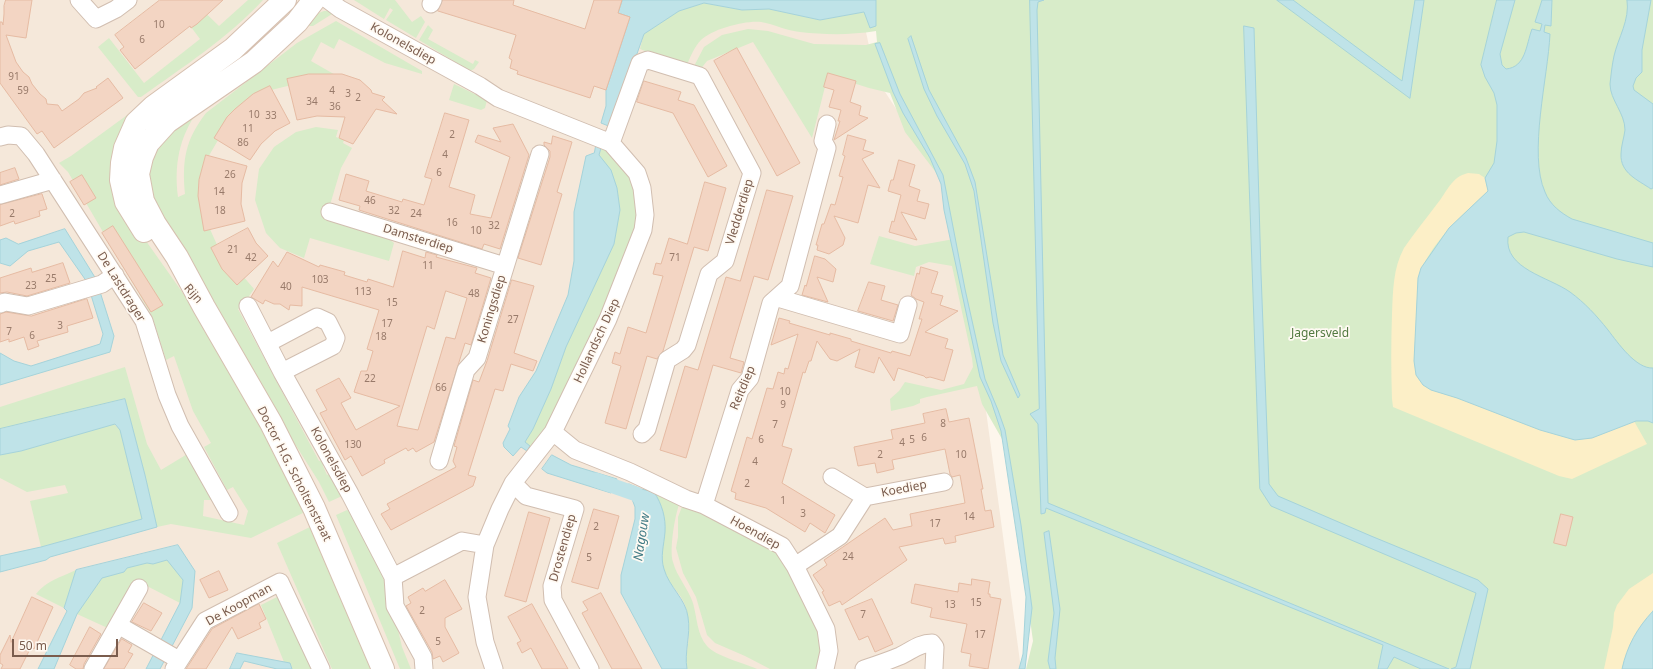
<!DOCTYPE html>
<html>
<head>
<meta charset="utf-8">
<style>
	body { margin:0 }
	#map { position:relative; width:1653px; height:669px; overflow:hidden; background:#fdf6ec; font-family:"Noto Sans",sans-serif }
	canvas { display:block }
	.scale { position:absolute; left:12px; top:639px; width:106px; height:18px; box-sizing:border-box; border:2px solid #7a5c4d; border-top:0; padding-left:5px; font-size:12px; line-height:14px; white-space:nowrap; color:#7a5c4d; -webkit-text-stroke:3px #fffaf3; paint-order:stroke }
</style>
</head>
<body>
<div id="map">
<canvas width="1653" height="669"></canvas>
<div class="scale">50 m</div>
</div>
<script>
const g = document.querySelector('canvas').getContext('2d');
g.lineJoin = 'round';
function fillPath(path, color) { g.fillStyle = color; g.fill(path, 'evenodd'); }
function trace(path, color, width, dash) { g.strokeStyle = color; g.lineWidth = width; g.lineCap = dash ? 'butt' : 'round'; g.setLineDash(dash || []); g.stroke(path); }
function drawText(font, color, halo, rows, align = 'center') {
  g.font = font + ' "Noto Sans",sans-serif'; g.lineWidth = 3.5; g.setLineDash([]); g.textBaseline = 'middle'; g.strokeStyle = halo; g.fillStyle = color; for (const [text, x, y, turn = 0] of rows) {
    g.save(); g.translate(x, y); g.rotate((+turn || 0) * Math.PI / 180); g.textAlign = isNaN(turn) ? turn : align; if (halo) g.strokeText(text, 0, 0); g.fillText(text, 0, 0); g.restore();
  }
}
const residential = new Path2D(`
	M0 0H859L876 78 958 204 1021 669H0Z`);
const green = new Path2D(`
	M192 0 219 26 248 0H263C228 38 183 67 141 97H138L98 47 109 38 144 83 200 39 176 7Z
	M354 0H395L412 22 421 16 425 22 416 38 386 20 393 10 390 8 384 19Z
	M876 0H1653V669H1026L1033 641 1006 446 982 404 977 386 927 397 920 399V403L913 406 891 411 890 399 899 391 905 382 941 390 964 384 973 367 972 358 952 266 929 262 916 267 914 276 870 264 879 236 915 246 954 239 941 179 905 132 890 93 869 88 828 75 812 138 753 42 707 61 699 71 692 70 704 47 722 35 748 29 768 31 814 44 866 45 877 42 876 31C851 35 826 35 800 32 787 31 774 24 761 22 746 20 712 29 701 40 694 47 690 58 686 67L640 49 644 34 679 11 704 3 742 10 769 9 820 20 864 12Z
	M270 4 144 109 146 241 197 313 270 443 305 512 251 538 171 524 157 527 145 475 125 399 0 429V407L125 367 147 444 161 470 189 453 214 500H204L203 516 244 525 248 511 233 487 227 490 204 447 211 443 193 411 174 356 166 360 152 316 68 172 59 163 71 156 204 59Z
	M324 11H329L332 14 313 26H306L300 20Z
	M336 21 422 71V74L385 63 339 39 334 49 321 42 311 61 346 81H308L267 91 228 123 207 159 200 207 218 247 254 289 249 296 253 301 238 309 319 461 324 459 326 464 323 466 327 475 331 473 342 496 329 502 319 482 252 376 147 195 152 146 198 111C179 137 174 165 178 197L185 194C182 161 185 140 206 113L297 43Z
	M428 25 433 30 428 39 473 64 475 60 479 62 474 69 470 71 419 40Z
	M454 84 487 100 485 108 481 110 449 100Z
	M316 127 338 130 336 137 344 140 343 143 352 148 341 168 327 215 375 229 394 243 389 261 310 238 304 258 280 248 266 233 255 200 259 169 274 147 296 132Z
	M602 146 637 186 636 236 558 413 529 453 527 451 530 446 525 442 533 429 551 389 566 347 614 244 620 210 617 188 599 155Z
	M114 424 120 430 142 519 41 547 30 501 68 493 65 485 27 492 0 478V455L21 451Z
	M654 492 680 502C675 514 669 550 673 562 677 577 688 588 693 603 697 617 697 635 707 646 715 656 744 663 757 669H687C685 657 688 648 689 636 689 627 688 613 685 605 680 591 665 582 663 566 659 537 672 520 654 492Z
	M683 504 778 552 823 639 822 654 815 669H770L745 656 715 643 707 635 696 597 683 573 676 548 678 537V517Z
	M347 510 351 512 381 572 391 600 402 647 411 669H400L336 515Z
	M312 526 373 669H332L277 543Z
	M167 560 183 580 180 603 145 585 144 581H141L112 630 77 614 102 578 124 572 127 568 147 563 153 564Z
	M76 570 64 608 36 594C46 581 61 577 76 570Z
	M281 595 315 669H292L290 663 284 662 261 605Z`);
const sand = new Path2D(`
	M1468 173 1479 174 1485 178 1488 191C1461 216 1430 243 1418 278L1414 361 1431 390 1457 398 1625 424 1634 421 1647 444 1572 479 1559 476 1393 407 1392 399C1391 370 1391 342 1392 314 1393 291 1393 268 1404 248 1414 233 1426 219 1437 204 1447 192 1451 177 1468 173Z
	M1653 573V611C1640 625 1626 650 1622 669H1604L1613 627 1614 613 1617 605 1629 589Z`);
const water = new Path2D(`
	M620 0H876V26L870 28 864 12 820 20 769 9 742 10 704 3 679 11 644 34 611 127 601 123 606 106V90L630 17 618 13 622 1Z
	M1030 0H1044L1038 2 1037 10 1048 503 1449 669H1421L1394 657 1387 669H1378L1383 645 1046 508 1045 513 1041 514 1038 424 1030 414 1039 409Z
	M1277 0H1293L1402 81 1415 0H1424L1410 98Z
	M1497 0H1515L1500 54 1502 65 1506 69C1526 67 1526 45 1532 29L1540 31 1542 24 1535 22 1542 0H1552L1551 26 1545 25 1544 32 1550 34C1548 77 1528 154 1545 192 1550 205 1561 213 1572 219L1653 243V267L1617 259 1524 232 1516 233 1508 237C1504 269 1549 277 1570 292 1585 303 1596 315 1608 330 1618 343 1636 369 1653 368V423L1648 421H1636L1592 438 1575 440 1540 430 1457 398 1431 390 1423 385 1416 375 1414 361 1418 278 1421 268 1449 228 1488 191 1485 178 1494 163 1497 141V105L1494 93 1485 77 1481 65Z
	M1627 0H1651L1642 50V72L1636 78 1633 86 1634 90 1653 104V188L1651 189C1638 180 1620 173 1621 154 1621 146 1624 138 1625 130 1625 113 1610 100 1610 84 1611 75 1612 65 1614 56 1618 38 1630 20 1627 0Z
	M1244 26 1254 28 1261 273 1269 484 1278 496 1371 536 1478 580 1488 589 1470 669H1451L1456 667 1476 593 1271 506 1260 489Z
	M911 36 929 90 966 158 975 182 1003 355 1020 395 1018 398 1001 361 993 323 974 191 965 164 937 116 924 89 908 39Z
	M880 43 900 94 943 175 965 289 985 379 998 410 1005 430 1021 525 1032 608 1025 669H1019L1023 654 1026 597 1001 431 991 401 980 377 944 210 941 184 930 158 903 113 893 92 875 44Z
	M596 146 601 148 599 155 611 170 617 188 620 210 614 244 566 347 551 389 533 429 525 442 530 446 527 451 521 447 513 456 504 447 503 443 510 429 508 426 519 397 536 371 568 295 574 261V212L586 156 594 153Z
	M65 229 96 279 114 336 110 352 0 385V353L14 361 31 366 100 344 103 334 87 282 59 242 28 251 10 266 0 263V240L6 238 18 244Z
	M125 399 145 475 157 527 50 557 46 560 0 572V556L41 547 142 519 120 430 115 424 21 451 0 455V429Z
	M552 455 571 465 617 479 612 492 611 493 547 473 542 469Z
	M629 484 641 489 654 492C662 504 666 518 665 532 664 545 660 557 664 569 669 587 686 599 688 617 691 635 684 652 687 669H662L621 593V575L635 519V507L632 499 623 495Z
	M1049 531 1060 609 1055 658 1056 669H1050L1048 661 1054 613 1044 533Z
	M178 545 195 571 192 608 160 669H146L180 603 183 580 167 560 153 564 147 563 127 568 124 572 102 578 77 614 54 669H38L67 611 64 608 76 570Z
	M1653 611V669H1622C1627 646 1637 628 1653 611Z
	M237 653 290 663 292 669H277L244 661 240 669H230Z`);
const canal = new Path2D(`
	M596 480 636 494 643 500`);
const building = new Path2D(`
	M6 0H32L26 38 6 35 16 62 23 72 29 77 32 84 40 94 46 99 47 104 58 105 62 111 79 99 84 93 97 88 96 87 108 78 123 98 54 148 42 131 37 134 0 83V22H2L3 25 4 14V6Z
	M160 0H223L197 24 191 28 190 26 135 69 120 50 124 47 115 35Z
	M443 0H514L513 5 585 29 594 0H622L618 13 630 17 606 90 594 86 590 98 517 74 518 71 510 68 512 60 509 58 516 35 438 11Z
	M737 48 800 163 777 176 714 61Z
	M828 73 856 81 850 102 861 106 859 115 868 118 834 140 840 121H838L841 110 829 107 834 90 824 87Z
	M309 74H342L360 80 371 90 372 93 385 97 382 100 397 114 376 109 353 144 339 138 345 117 317 116 297 120 287 79Z
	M644 81 681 92 678 100 694 105 727 166 708 177 673 113 637 102Z
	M270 86 290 123 275 131 261 144 250 160 214 138 227 117 235 109 253 94Z
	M445 113 469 120 449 187 475 195 470 214 491 218 510 157 475 142 478 135 501 142 493 128 513 124 529 155 500 249 484 244 482 249 359 210 360 206 339 200 346 174 369 181 366 191 402 202 403 199 424 205 432 179 425 177Z
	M848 135 866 140 863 150 874 153 862 159 880 188 868 185 858 223 834 216 845 238 843 245 829 254 817 250 818 245H816L822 224H824L831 204 835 205 843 177 839 176 845 156 843 155Z
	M553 136 572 142 557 192 562 194 541 265 518 258 550 157V151L544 145V142L551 144Z
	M206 155 247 166 242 183 241 204 245 221 204 231 198 196 199 180Z
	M899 160 915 165 909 186 920 190 917 201 929 204 925 219 901 212 917 240 889 232 892 221 894 222 901 195 888 191 891 180H893Z
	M15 168 19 179 0 185V173Z
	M82 175 96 198 84 205 70 182Z
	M705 182 726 188 708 251 694 247 663 351 657 359 647 356 626 429 605 423 621 366 612 363 615 352 620 354 628 327 646 333 663 276 653 274 656 263 661 264 669 238 687 244Z
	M767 190 793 196 768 280 754 276 733 347 730 358 744 362 741 373 713 365 686 458 660 450 685 366 698 370 726 277 740 281Z
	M42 194 47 209 39 211 40 216 15 224 14 221 0 226V205Z
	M113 226 163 305 151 312 102 233Z
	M248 228 256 243 268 256 237 285 222 269 211 248Z
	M403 251 425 258 426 252 437 255 436 257 477 268 475 273 491 278 471 345 465 343 434 442 416 452 413 448 408 451 406 448 384 460 385 463 362 476 351 456 345 460 320 413 327 410 316 390 339 378 351 398 341 403 356 430 400 406 354 392 361 371H367L373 351 367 349 379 310 302 287V306L290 305 289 310 280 304H274L265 300 263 304 251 297 273 261 278 267 287 252 319 267 320 265 345 272 344 275 367 282 368 279 393 287ZM446 291 467 298 455 339 446 337 418 430 397 426 427 326 434 329Z
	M815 256 825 259 836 269 833 282 817 277 828 302 802 295 805 285 806 286Z
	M63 263 70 283 27 296 7 292 0 293V278L31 268 32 272Z
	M921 267 938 272 931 293 943 296 940 305 958 311 925 332 948 339 945 348 953 350 944 381 930 377 926 378 924 376 898 368 894 381 879 357 874 373 855 367 860 349 837 361 830 359 817 341 811 361H809L805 373 803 372 782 446 792 449 782 483 835 515 825 533 810 523 805 532 766 508 735 499 736 493 731 491 747 437 752 439 767 388 773 389 778 372 784 374 785 368 788 369 798 334 771 345 779 318 790 321 789 323 830 335V333L851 339V341L891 353 892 351 910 356 922 319H919L924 302 916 299 911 295 917 273 919 274Z
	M512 280 534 286 514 353 537 361 533 371 511 364 503 391 495 389 468 475 476 477 473 486 391 530 381 514 390 509 387 504 456 467 453 461 457 447 454 446 473 380 479 382 487 361Z
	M869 282 885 286 881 300 898 305 893 321 858 311Z
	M87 299 93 318 67 326 68 332 37 341 39 346 28 350 24 337 9 342V339L0 342V314L6 312 31 316Z
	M946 409 949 422 969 418 983 489H981L985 511 991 510 994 527 955 536 956 542 945 544 943 538 899 547 907 560 842 605 840 601 829 606 822 592 824 591 813 575 827 565 824 560 885 518 893 530 912 526 910 514 965 503 960 475 952 477 950 474 945 449 892 460 894 469 877 473 875 463 858 466 854 447 893 439 891 430 925 423 923 414Z
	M594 509 619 516 598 589 572 582Z
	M529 512 550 518 526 602 505 596Z
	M1561 514 1573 517 1566 546 1554 543Z
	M219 571 228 590 209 598 200 580Z
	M972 579 990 582 988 594H990V597L1001 599 988 669 969 666 971 654 961 652 967 624 930 617 932 608 911 603 915 584 958 592 959 583 971 585Z
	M445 580 462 609 445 618V627L459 653 443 662 440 656 433 659 432 652 406 606 411 603 408 597 423 588 425 591Z
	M601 593 621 630 642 669H612L582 613 588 610 583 602Z
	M32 597 53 607 34 649 31 647 20 669H1L3 665 0 663V655L10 635 11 642Z
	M872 599 893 644 875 652 868 636 859 640 845 610Z
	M144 603 162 613 151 631 132 622Z
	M259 604 266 619 259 623 261 628 238 639 232 627 206 669H186L212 629Z
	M532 604 568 669H542L531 648 522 653 517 643 521 641 508 617Z
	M90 627 101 634 84 664 83 669H76L70 665Z
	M122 639 132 645 128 652 133 654 124 669H104Z`);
const street = new Path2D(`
	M79 0 96 19 116 9 128 0
	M328 0 340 9 480 86 498 98 611 143 637 173 642 188 645 215 643 230 608 319 553 432 513 483 500 509 485 545 477 597 485 642 494 669
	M431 4 433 0
	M0 137 8 135 21 136 36 154 144 321 167 395 180 426 229 513
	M611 143 640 63 648 60 700 76 752 173 725 261 709 274 687 345 683 350 667 360 647 429 642 434
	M0 195 53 180
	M330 212 505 266
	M778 298 900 334 908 305
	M0 304 5 302 28 306 102 284 115 275
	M248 306 282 372 350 494 393 577 395 606 423 657 424 669
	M268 343 317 317 328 322 336 338 333 346 282 372
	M553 432 575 450 630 472 686 499 704 505 782 546 795 566 826 629 829 651 825 669
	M439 461 466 370 477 358 540 154
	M832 477 865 497 944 482
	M513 483 526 496 575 509 552 586 553 600 590 669
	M704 505 740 390 750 378 771 303 790 286 827 148 823 141 827 124
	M795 566 840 536 865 497
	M393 577 462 541 485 545
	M118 625 139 588
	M93 669 118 625 179 660
	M174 669 205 621 280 582 321 669
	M864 669C876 665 888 661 900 656 911 651 919 643 932 643L935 647 934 668`);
const secondary = new Path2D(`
	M314 0 297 22 254 62 167 122 148 143 142 157 138 174 143 201 155 224 177 257 204 307 271 423 314 508 383 669
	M144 231 126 202 121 180 122 163 125 148 136 123 153 107 233 49 285 0`);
const numberNames = [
	["10",159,25],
	["6",142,40],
	["91",14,77],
	["59",23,91],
	["4",332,91],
	["3",348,94],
	["2",358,98],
	["34",312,102],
	["36",335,107],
	["10",254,115],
	["33",271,116],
	["11",248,129],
	["2",452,135],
	["86",243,143],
	["4",445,155],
	["6",439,173],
	["26",230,175],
	["14",219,192],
	["46",370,201],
	["18",220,211],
	["32",394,211],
	["2",12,214],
	["24",416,214],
	["16",452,223],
	["32",494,226],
	["10",476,231],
	["21",233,250],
	["42",251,258],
	["71",675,258],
	["11",428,266],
	["25",51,279],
	["103",320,280],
	["23",31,286],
	["40",286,287],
	["113",363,292],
	["48",474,294],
	["15",392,303],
	["27",513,320],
	["17",387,324],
	["3",60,326],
	["7",9,332],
	["6",32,336],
	["18",381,337],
	["22",370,379],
	["66",441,388],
	["10",785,392],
	["9",783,405],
	["8",943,424],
	["7",775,425],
	["6",924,438],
	["6",761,440],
	["5",912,440],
	["4",902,443],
	["130",353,445],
	["2",880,455],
	["10",961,455],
	["4",755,462],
	["2",747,484],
	["1",783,501],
	["3",803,514],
	["14",969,517],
	["17",935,524],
	["2",596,527],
	["24",848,557],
	["5",589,558],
	["15",976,603],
	["13",950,605],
	["2",422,611],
	["7",863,615],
	["17",980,635],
	["5",438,642]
];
const streetNames = [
	["Kolonelsdiep",403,44,29],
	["Vledderdiep",740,212,-73],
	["Damsterdiep",418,239,17],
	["De Lastdrager",121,287,58],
	["Rijn",193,294,49],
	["Koningsdiep",492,309,-73],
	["Hollandsch Diep",597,341,-65],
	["Reitdiep",743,388,-67],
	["Kolonelsdiep",331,460,61],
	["Doctor H.G. Scholtenstraat",294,474,63],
	["Koediep",904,489,-11],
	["Hoendiep",755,533,29],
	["Drostendiep",563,548,-74],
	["De Koopman",239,605,-29]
];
const parkNames = [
	["Jagersveld",1320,334]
];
const waterNames = [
	["Nagouw",642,537,-81]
];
fillPath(residential, '#f5e8da');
fillPath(green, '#d8ecc9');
fillPath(sand, '#fcefc7');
fillPath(water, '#bfe3e8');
trace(water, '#a5d3da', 1);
trace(canal, '#bfe3e8', 15);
fillPath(building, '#f3d5c3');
trace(building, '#e6bba3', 1);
trace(street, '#d1beb0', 19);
trace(secondary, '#d6c0b0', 24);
trace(street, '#fff', 17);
trace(secondary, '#fff', 22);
drawText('10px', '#987a6a', null, numberNames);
drawText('12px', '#7a5c4d', '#fffaf3', streetNames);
drawText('12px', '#537a41', '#fffaf3', parkNames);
drawText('italic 13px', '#437c86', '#fffaf3', waterNames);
</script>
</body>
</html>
